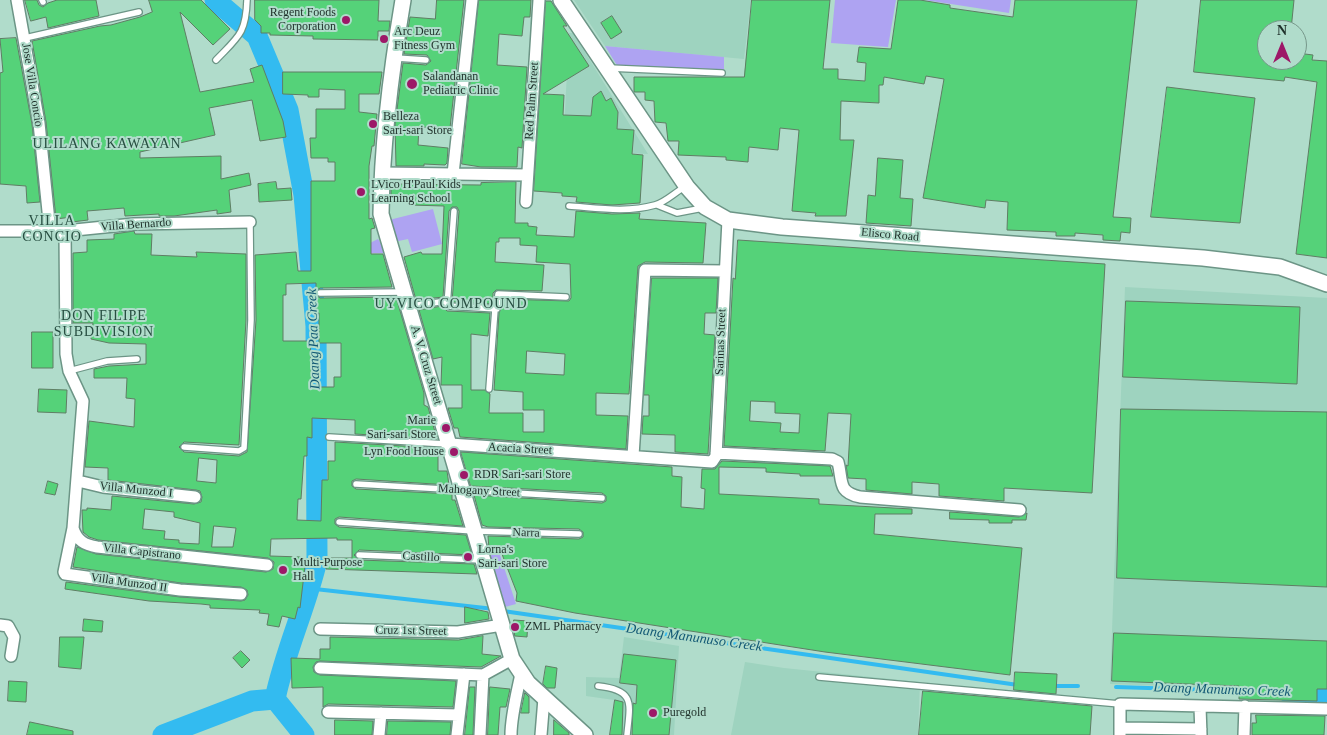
<!DOCTYPE html>
<html>
<head>
<meta charset="utf-8">
<style>
	body { margin:0 }
	#map { position:relative; width:1327px; height:735px; overflow:hidden; background:#b0dccb; font-family:"Times New Roman",serif }
	canvas { display:block }
	.north { position:absolute; left:1257px; top:20px; width:50px; height:50px; box-sizing:border-box; background:#b0dccb; border:1px solid #76978a; border-radius:50%; rotate:0deg; font-size:14px; font-weight:700; line-height:20px; text-align:center; color:#1e2f29 }
	.north::after { content:''; display:block; margin:auto; width:18px; height:22px; background:#9d1868; clip-path:polygon(50% 0,100% 100%,50% 72%,0 100%) }
</style>
</head>
<body>
<div id="map">
<canvas width="1327" height="735"></canvas>
<div class="north">N</div>
</div>
<script>
const g = document.querySelector('canvas').getContext('2d');
g.lineJoin = 'round';
function fillPath(path, color) { g.fillStyle = color; g.fill(path, 'evenodd'); }
function trace(path, color, width, dash) { g.strokeStyle = color; g.lineWidth = width; g.lineCap = dash ? 'butt' : 'round'; g.setLineDash(dash || []); g.stroke(path); }
function drawText(font, color, halo, rows, align = 'center') {
  g.font = font + ' "Times New Roman",serif'; g.lineWidth = 4; g.setLineDash([]); g.textBaseline = 'middle'; g.strokeStyle = halo; g.fillStyle = color; for (const [text, x, y, turn = 0] of rows) {
    g.save(); g.translate(x, y); g.rotate((+turn || 0) * Math.PI / 180); g.textAlign = isNaN(turn) ? turn : align; if (halo) g.strokeText(text, 0, 0); g.fillText(text, 0, 0); g.restore();
  }
}
const built = new Path2D(`
	M574 0H751L744 59 605 46Z
	M569 33H573L648 154 563 150Z
	M1125 287 1327 298V692L1110 684Z
	M624 637 679 646 674 735H609L614 700 586 696V677L619 678Z
	M745 662 784 668 920 682 918 735H731Z`);
const green = new Path2D(`
	M835 0H896L888 47 831 43Z
	M925 0H1011L1009 13Z
	M605 46 724 57V71L618 67Z
	M433 209 442 244 412 252 408 239 394 242 389 220Z
	M378 239 387 253H371L370 243Z
	M499 552 516 604 505 607 489 556Z`);
const stream = new Path2D(`
	M310 590 315 589 494 609
	M503 611 1018 685
	M1053 686H1078
	M1116 687 1244 691`);
const river = new Path2D(`
	M215 0 257 36 288 110 304 195 316 326 317 560C306 607 285 651 275 699
	M1289 693 1327 694
	M275 699 304 735
	M163 735 252 701 275 699`);
const building = new Path2D(`
	M25 0H37L39 5 43 7 48 3 57 0H96L99 16 48 28 46 17 31 21Z
	M149 0H201L230 29 213 45 180 12 200 92 254 82 250 69 262 65 283 121 286 137 260 141 252 100 209 108 215 135 140 152V158L221 156V179L249 173 251 185 229 190 231 212 217 214V210L174 216H159V214L125 216 124 208 87 211 88 220 72 222V217L56 219 46 122 32 41 100 26 111 25 140 17 152 12Z
	M255 0H379L378 21H390L389 31H378V40L313 39V36L270 35V33H261V26L255 20Z
	M437 0H464L450 128 419 127 418 145 448 148 447 163 445 165 424 164V166H396L395 125 403 63 426 65 431 61 427 55 404 54 410 17 435 19Z
	M479 0H531L530 17H524L522 36 499 34 497 65 527 67 522 148 518 147 517 167H481L462 164Z
	M752 0H830L823 69H838V79L865 81 866 63 857 62 859 47 891 49 898 0H920L950 5V8L1013 17 1015 0H1137L1113 217 1131 218 1130 233 1121 232 1120 241 1103 240V235L1075 233V236H1056V232L1007 230 1008 202 986 200 985 208 923 198 944 79 926 76 924 84 884 77 883 85H879V103L841 101 840 140H854L846 216H815L816 213 792 211 799 130 780 128 778 150 749 147 748 162 726 160V157L678 155 679 141H668L666 123 655 122 654 101 645 100V92H634V77H744Z
	M1201 0H1294L1291 30H1267V60H1297V53L1313 55 1312 60 1327 61V258L1296 254 1317 82 1285 77 1284 81 1194 72Z
	M546 1H551L567 26H563L589 66 543 94 564 95 563 115 591 116 593 97 601 91 606 101 611 98 618 112 617 129 634 130 632 154 643 155 640 203 612 205 576 202 577 197 562 196V193L534 191Z
	M612 16 622 32 611 39 601 23Z
	M16 38 32 124 40 202 27 203 26 186 0 184V73L3 72 0 39Z
	M283 72H382L379 94H359V112L377 114 374 146H372L369 166V219L372 218 375 228 371 229V254H383L392 287 320 288 316 291V283L286 284V295H283V341H310L312 387H334V377H341V343H319V313H316V295L320 298 396 297 424 393V405L428 407 437 439 355 434V420L312 418V438L307 437V456H304L301 499H298L297 520 321 521 322 480H328V461H335V442L438 448V471H447L449 485 356 479 352 481V486L356 489 452 494V500H455L463 526 339 517 335 519V524L339 527 466 535 472 555 359 550 354 555 359 560 474 564 477 574 326 569V558H352V540H337V538L271 539 270 556 302 557V566H305L300 608 298 607 295 619 282 616 279 627 267 625 269 614 259 613 260 610 210 608V605L201 604 149 601 65 589 66 582 180 597 241 601 245 600 248 595 247 590 241 587 181 583 73 567 77 547 96 554 266 572 273 569 274 562 268 558 98 540 89 537 83 532 82 510H87V508L111 510 112 496 194 504 201 502 202 497 200 491 196 490 108 480V468L85 467 89 421 134 427 135 399 126 398 127 378H94V369L109 366 146 364V344L109 343 91 339 93 323H73V253L87 252V240L114 239V234L134 231 135 234H152L151 255 197 257 196 252 246 254V320L239 445 184 442 179 447 184 452 239 456 247 452 256 320 255 255 296 252 298 271H311V181H335V162H328V158H311L310 138H316V109H345V90L319 89V97H308V95L283 94ZM199 458 217 460 216 483 197 481ZM145 509 174 512V517L200 523 199 544 179 543V540L164 539 165 531 143 529ZM214 526 236 528 233 547H212Z
	M1167 87 1255 98 1240 223 1151 217Z
	M878 158 903 160 900 198 913 199 911 226 866 223 868 195 875 196Z
	M276 182 277 189 291 188 292 200 259 202 258 184Z
	M516 182 515 223H528V226L537 227 536 235 574 237 576 211 612 214 640 213 639 219 706 223 703 263 645 262 638 266 629 394 596 393V415L628 416 626 449 460 437 458 428H454L448 408H462V385H441L442 357 433 359 419 310 442 306 447 311 490 313 488 336 471 334V390H485L490 394 489 413H523V432H544V410H523V392L494 390 499 313 502 299 569 301 571 298 570 264 536 262 537 246 520 245V238H499V242H496L495 262 544 265 542 291 496 290 493 293V304L452 302 459 211 457 207H452L449 211 443 297 416 300 404 257 421 252 422 254H442L444 206 410 205V197H391V184L481 185V183ZM527 351 565 354 564 375 526 373Z
	M738 240 1105 264 1092 493 1004 488V501L939 496V484L912 482V494L866 490V479L848 478 846 465 848 466 851 414 828 413 825 451 724 446 733 278 735 279ZM751 401 775 402V413L800 414 799 433 780 432 781 423 750 421Z
	M652 278H718L716 313H705L704 334 715 335 708 454 675 452V435L642 434 643 416H649V395H644Z
	M1126 301 1300 307 1297 384 1123 377Z
	M32 332H53V368H32Z
	M39 389 67 390 66 413 38 412Z
	M1121 409 1327 412V587L1117 578Z
	M461 452 672 467V476L682 477 681 507 704 509 705 489 701 488 702 469H715L722 461 830 466 833 476H800V474L766 472V468L719 467V494L819 499V504L912 509V514H875L874 534 1022 548 1010 675 825 652 575 613 516 601 517 593 500 549H489L488 536 579 539 583 537V532L579 529 488 527 482 525 474 495 602 503 606 501V496L602 493 471 486Z
	M48 481 58 484 55 495 45 493Z
	M950 512 1019 517 1027 513 1026 520H1012V523H989V520L950 519Z
	M465 607 488 612 489 619 465 623Z
	M84 619 103 621 102 632 83 631Z
	M514 620 528 621 527 637 515 636Z
	M1114 633 1327 641V689H1317V701L1239 699V686L1112 681Z
	M483 636 482 654 501 656 481 667 320 661 316 662 313 667 314 672 320 675 456 681 453 707 328 704 323 707V687L292 688 291 658 320 659V649H330V637L458 640Z
	M60 637H84L81 669 59 667Z
	M241 651 250 660 242 668 233 658Z
	M624 654 676 660 669 735H632L633 703 636 704 637 685 620 683Z
	M546 666 557 668 555 688H547L543 684Z
	M1015 672 1057 674 1056 694 1014 690Z
	M9 681 27 682 26 702 8 701Z
	M470 687H475L473 735H465Z
	M490 687 510 689 506 707H500L498 735H488Z
	M923 691 1092 706 1090 735H919Z
	M525 693 529 697V713H521Z
	M615 700 623 702 622 735H610Z
	M1256 715 1325 716 1324 735H1252V723H1256Z
	M335 720 373 721 372 735H335Z
	M554 720 569 733V735H554Z
	M388 721 451 722 450 735H387Z
	M30 722 73 731V735H27Z`);
const lane = new Path2D(`
	M42 0 43 2
	M25 38 139 12
	M396 58 426 60
	M216 60C238 37 246 34 247 0
	M609 68 722 73
	M657 205 677 213 703 208
	M569 206C597 208 627 213 655 205 666 202 675 192 685 187
	M454 211 447 306 497 309 498 294 566 297
	M320 293 403 292
	M410 306 447 301
	M69 371 107 361 137 359
	M489 389 495 309
	M329 437 447 444
	M184 447 239 451 244 448 251 320 250 222
	M356 484 602 498
	M339 522 474 531 579 534
	M359 555 482 560
	M819 677 1120 704
	M598 686C636 690 630 704 627 735`);
const street = new Path2D(`
	M17 0 39 123 50 231
	M382 173 527 175
	M453 174 472 0
	M526 202 539 0
	M0 231H65L134 224 250 222
	M65 231 66 354 69 371 83 401 73 528 64 572 65 574 180 590 241 594
	M450 444 712 462 716 456 728 220
	M716 453 832 459 838 462C843 481 837 492 860 497L1020 510
	M633 456 645 270 724 271
	M78 481 103 487 195 497
	M73 528C77 541 85 545 97 547L267 565
	M0 625 8 626 14 637 11 656
	M320 629 458 632 502 625
	M320 668 483 675 512 659
	M1200 707 1201 735
	M328 712 459 715
	M1120 728 1201 729
	M379 735 381 713
	M457 735 464 674
	M480 735 483 675
	M511 735C511 716 517 693 521 674
	M541 735 544 698
	M1120 735V704L1327 709
	M1244 735 1245 706`);
const secondary = new Path2D(`
	M403 0C391 71 382 142 381 214L512 659 528 683 585 735
	M561 0 687 187 705 207 728 220 782 227 1203 258 1280 267 1327 284`);
const markers = [
	[346,20,5,"#9d1868"],
	[384,39,5,"#9d1868"],
	[412,84,6,"#9d1868"],
	[373,124,5,"#9d1868"],
	[361,192,5,"#9d1868"],
	[446,428,5,"#9d1868"],
	[454,452,5,"#9d1868"],
	[464,475,5,"#9d1868"],
	[468,557,5,"#9d1868"],
	[283,570,5,"#9d1868"],
	[515,627,5,"#9d1868"],
	[653,713,5,"#9d1868"]
];
const poiNames = [
	["Regent Foods",336,13,"right"],
	["Corporation",336,27,"right"],
	["Arc Deuz",394,32],
	["Fitness Gym",394,46],
	["Salandanan",423,77],
	["Pediatric Clinic",423,91],
	["Belleza",383,117],
	["Sari-sari Store",383,131],
	["LVico H'Paul Kids",371,185],
	["Learning School",371,199],
	["Marie",436,421,"right"],
	["Sari-sari Store",436,435,"right"],
	["Lyn Food House",444,452,"right"],
	["RDR Sari-sari Store",474,475],
	["Lorna's",478,550],
	["Sari-sari Store",478,564],
	["Multi-Purpose",293,563],
	["Hall",293,577],
	["ZML Pharmacy",525,627],
	["Puregold",663,713]
];
const streetNames = [
	["Jose Villa Concio",32,85,81],
	["Red Palm Street",532,101,-86],
	["Villa Bernardo",136,225,-4],
	["Elisco Road",890,235,5],
	["Sarinas Street",721,342,-88],
	["A. V. Cruz Street",426,365,73],
	["Acacia Street",520,449,3],
	["Villa Munzod I",136,490,6],
	["Mahogany Street",479,491,3],
	["Narra",526,533,2],
	["Villa Capistrano",142,552,6],
	["Castillo",421,557,3],
	["Villa Munzod II",129,583,8],
	["Cruz 1st Street",411,631,1]
];
const neighbourhoodNames = [
	["ULILANG KAWAYAN",107,144],
	["VILLA",52,221],
	["CONCIO",52,237],
	["UYVICO COMPOUND",451,304],
	["DON FILIPE",104,316],
	["SUBDIVISION",104,332]
];
const waterNames = [
	["Daang Paa Creek",314,339,-92],
	["Daang Manunuso Creek",694,638,8],
	["Daang Manunuso Creek",1222,690,2]
];
fillPath(built, '#9ed3bf');
fillPath(green, '#aea3f2');
trace(stream, '#33bbf0', 4);
trace(river, '#33bbf0', 21);
fillPath(building, '#55d279');
trace(building, '#5f7d64', 1);
trace(lane, '#6c9586', 8);
trace(street, '#6c9586', 14);
trace(secondary, '#6c9586', 18);
trace(lane, '#fff', 5.5);
trace(street, '#fff', 11);
trace(secondary, '#fff', 15);
for (const [x, y, r, color] of markers) { const dot = new Path2D(); dot.arc(x, y, r, 0, 2 * Math.PI); g.fillStyle = color; g.fill(dot); trace(dot, '#b0dccb', 2); }
drawText('12px', '#1e2f29', '#b0dccb', poiNames, 'left');
drawText('12px', '#1e2f29', '#b0dccb', streetNames);
g.letterSpacing = '1px';
drawText('14px', '#274e41', '#b0dccb', neighbourhoodNames);
g.letterSpacing = '0px';
drawText('italic 14px', '#135975', '#b0dccb', waterNames);
</script>
</body>
</html>
